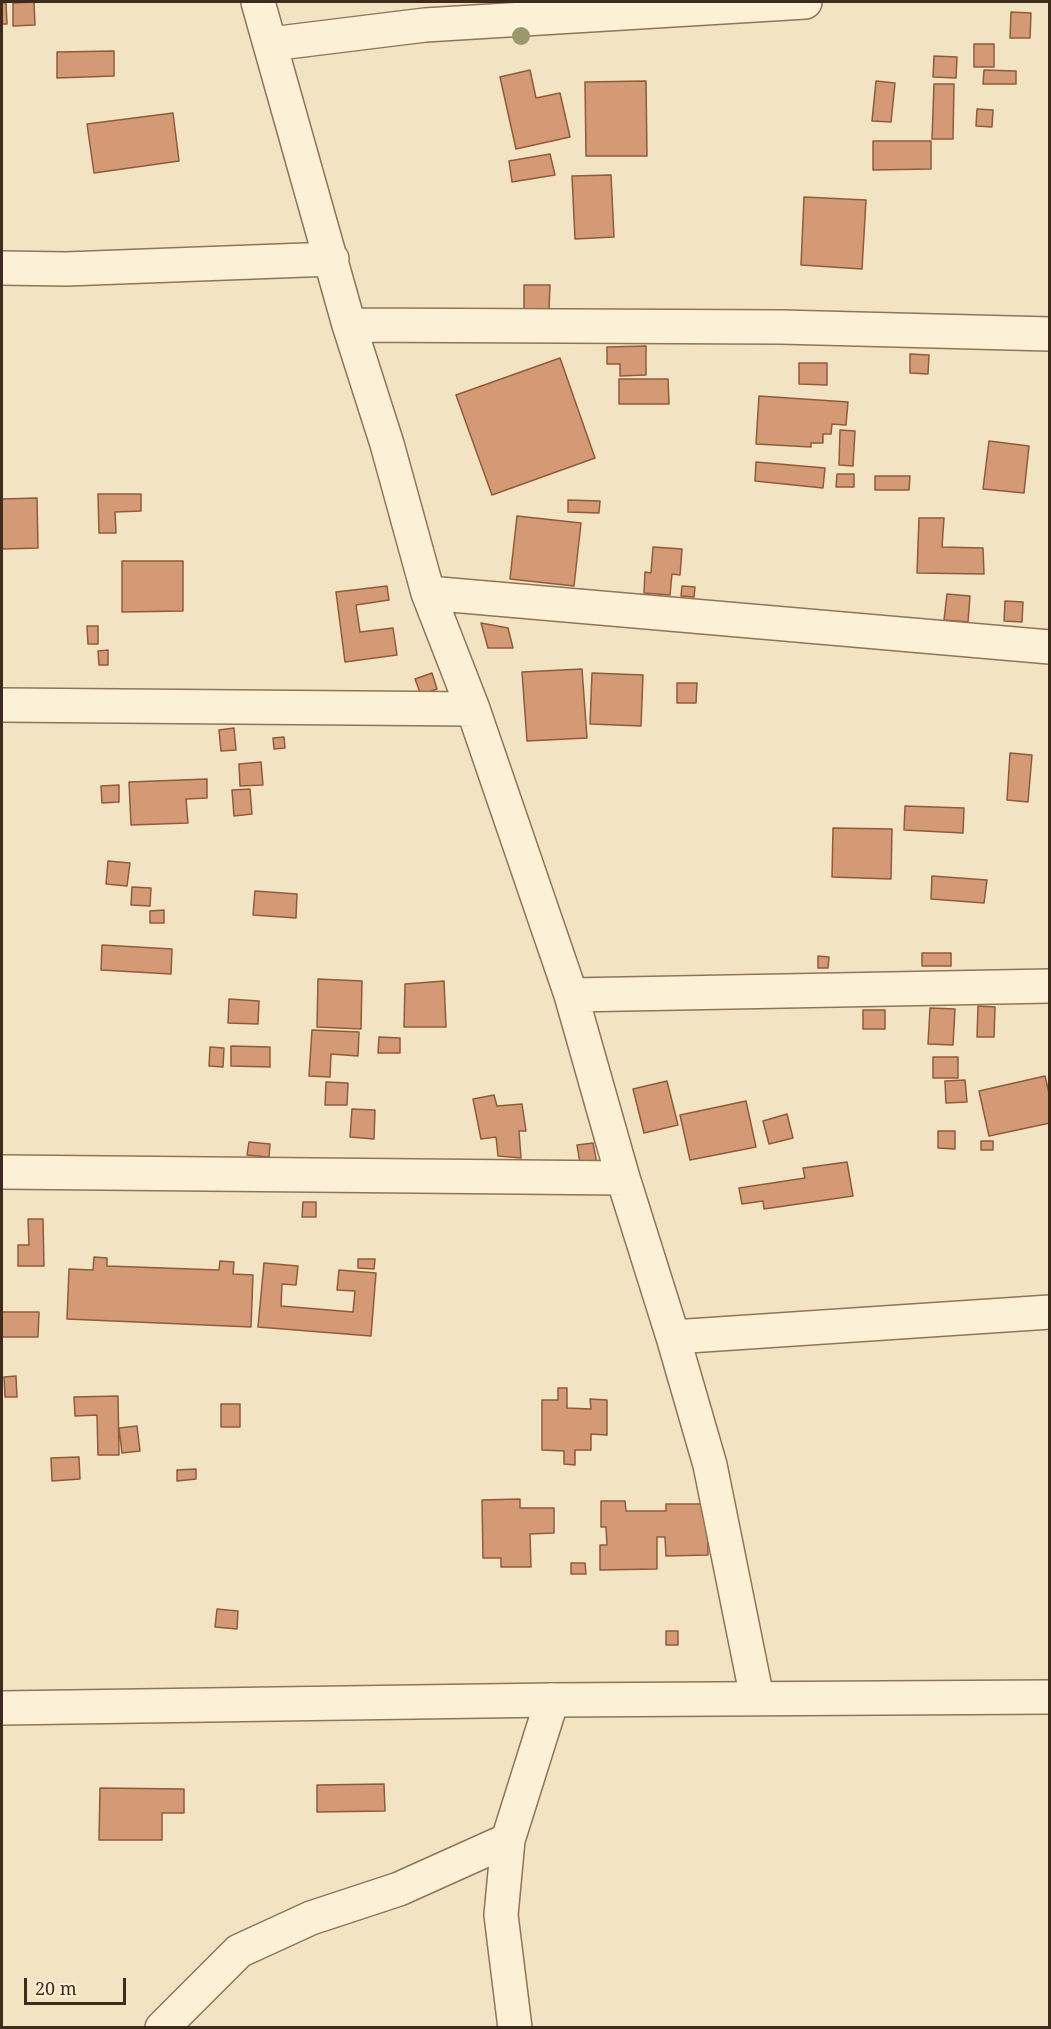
<!DOCTYPE html>
<html>
<head>
<meta charset="utf-8">
<style>
	body { margin:0 }
	#map { position:relative; width:1051px; height:2029px; overflow:hidden; background:#f2e3c3; font-family:"Noto Serif",serif }
	canvas { display:block }
	.frame { position:absolute; inset:0; border:3px solid #3d2c1d; pointer-events:none }
	.scale { position:absolute; left:24px; top:1978px; width:102px; height:27px; box-sizing:border-box; border:3px solid #3d2c1d; border-top:0; padding-left:8px; font-size:18px; line-height:21px; white-space:nowrap; color:#3d2c1d; -webkit-text-stroke:4px #f9edd3; paint-order:stroke }
</style>
</head>
<body>
<div id="map">
<canvas width="1051" height="2029"></canvas>
<div class="frame"></div>
<div class="scale">20 m</div>
</div>
<script>
const g = document.querySelector('canvas').getContext('2d');
g.lineJoin = 'round';
function fillPath(path, color) { g.fillStyle = color; g.fill(path, 'evenodd'); }
function trace(path, color, width, dash) { g.strokeStyle = color; g.lineWidth = width; g.lineCap = dash ? 'butt' : 'round'; g.setLineDash(dash || []); g.stroke(path); }
const building = new Path2D(`
	M34 2 35 25 13 26V3Z
	M2 3H6L7 24H2Z
	M1011 12 1031 13 1030 38H1010Z
	M974 44H994V67H974Z
	M114 51V76L57 78V52Z
	M934 56 957 57 956 78 933 77Z
	M530 70 536 98 560 93 570 137 516 149 500 77Z
	M984 70 1016 71V84H983Z
	M646 81 647 156H586L585 82Z
	M876 81 895 83 891 122 872 121Z
	M934 84H954L953 139H932Z
	M977 109 993 110 992 127 976 126Z
	M173 113 179 161 94 173 87 124Z
	M873 141H931V169L873 170Z
	M550 154 555 175 512 182 509 161Z
	M611 175 614 237 575 239 572 176Z
	M804 197 866 200 862 269 801 265Z
	M524 285H550L549 309H524Z
	M646 346V375L620 376V364H607V347Z
	M910 354 929 355 928 374 910 373Z
	M560 358 595 458 492 495 456 395Z
	M799 363H827V385L799 384Z
	M619 379H668L669 404H619Z
	M759 396 848 402 846 425 832 424 831 434H823V443H811V447L756 444Z
	M840 430 855 431 853 466 839 465Z
	M989 441 1029 446 1024 493 983 489Z
	M756 462 825 468 823 488 755 481Z
	M837 474H854V487H836Z
	M875 476H910L909 490H875Z
	M98 494H141V511L115 512 116 533H99Z
	M37 498 38 548 2 549V499Z
	M568 500 600 501 599 513 568 512Z
	M517 516 581 523 574 586 510 579Z
	M919 518H944L942 547 983 548 984 574 917 573Z
	M653 547 682 549 680 575 672 574 670 595 644 593 645 572 651 573Z
	M122 561H183V611L122 612Z
	M387 586 389 600 356 605 360 632 393 628 397 655 345 662 336 592Z
	M682 586 695 587 694 597 681 596Z
	M947 594 970 596 968 622 944 620Z
	M1005 601 1023 602 1022 622 1004 621Z
	M481 623 508 628 513 648H488Z
	M87 626H98V644H88Z
	M108 650V665H99L98 651Z
	M582 669 587 738 527 741 522 672Z
	M432 673 437 689 421 695 415 679Z
	M592 673 643 675 641 726 590 724Z
	M677 683H697L696 703H677Z
	M234 728 236 750 221 751 219 730Z
	M284 737 285 748 274 749 273 738Z
	M1010 753 1032 755 1028 802 1007 800Z
	M261 762 263 785 240 786 239 764Z
	M207 779V798L186 799 188 823 131 825 129 782Z
	M119 785V802L102 803 101 786Z
	M250 789 252 814 234 816 232 790Z
	M905 806 964 808 963 833 904 830Z
	M833 828 892 829 891 879 832 877Z
	M108 861 130 863 127 886 106 884Z
	M932 876 987 880 984 903 931 899Z
	M132 887 151 888 150 906 131 905Z
	M255 891 297 894 296 918 253 915Z
	M164 910V923H150V911Z
	M102 945 172 949 171 974 101 970Z
	M922 953H951V966H922Z
	M818 956 829 957 828 968H818Z
	M318 979 362 981 361 1029 317 1027Z
	M444 981 446 1027H404L405 984Z
	M229 999 259 1001 258 1024 228 1023Z
	M978 1006 995 1007 994 1037H977Z
	M930 1008 955 1009 953 1045 928 1044Z
	M863 1010H885V1029H863Z
	M312 1030 359 1032 358 1056 331 1054 330 1077 309 1076Z
	M379 1037 400 1038V1053H378Z
	M231 1046 270 1047V1067L231 1066Z
	M210 1047 224 1048 223 1067 209 1066Z
	M933 1057H958V1078H933Z
	M1045 1076 1050 1097V1123L989 1136 979 1091Z
	M965 1080 967 1102 946 1103 945 1081Z
	M667 1081 678 1125 644 1133 633 1089Z
	M326 1082 348 1083 347 1105H325Z
	M494 1095 497 1106 522 1104 526 1131H519L521 1158 498 1156 496 1137 481 1139 473 1099Z
	M746 1101 756 1147 690 1160 680 1115Z
	M352 1109 375 1110 374 1139 350 1137Z
	M787 1114 793 1138 769 1144 763 1121Z
	M938 1131H955V1149L938 1148Z
	M981 1141H993V1150H981Z
	M249 1142 270 1144 269 1157 247 1155Z
	M593 1143 597 1164 580 1163 577 1145Z
	M847 1162 853 1196 764 1209 763 1201 742 1204 739 1188 805 1178 803 1168Z
	M303 1202H316V1217H302Z
	M28 1219H43L44 1266H18V1245H29Z
	M94 1257 107 1258V1266L219 1270 220 1261 234 1262 233 1274 253 1275 251 1327 67 1319 69 1269 93 1270Z
	M358 1259H375L374 1269 358 1268Z
	M264 1263 298 1266 296 1285 282 1284 281 1306 353 1312 355 1291 337 1290 339 1270 376 1273 371 1336 258 1327Z
	M2 1312H39L38 1337H2Z
	M16 1376 17 1397H5L4 1377Z
	M558 1388H567V1408L591 1409 590 1399 607 1400V1435L591 1434V1450H575V1465L564 1464V1451L542 1450V1400H558Z
	M118 1396 119 1455H98L97 1415 75 1416 74 1397Z
	M221 1404H240V1427H221Z
	M137 1426 140 1451 122 1453 119 1428Z
	M79 1457 80 1479 52 1481 51 1458Z
	M196 1469V1479L177 1481V1470Z
	M520 1499V1508H554V1533L530 1534 531 1567H501V1558H483L482 1500Z
	M601 1501H625L626 1511H666V1504H707L708 1555 666 1556 665 1537H657V1569L600 1570V1545H607L606 1527H601Z
	M571 1563H585L586 1574H571Z
	M217 1609 238 1611 237 1629 215 1627Z
	M666 1631H678V1645H666Z
	M384 1784 385 1811 317 1812V1785Z
	M100 1788 184 1789V1813H162V1840H99Z`);
const minor = new Path2D(`
	M258 2 349 325 387 444 428 593 473 709 571 995 623 1178 673 1337 710 1465 757 1698
	M271 44 425 25 805 2
	M2 268 66 269 332 259
	M349 325 781 327 1050 334
	M428 593 1050 647
	M2 705 473 709
	M571 995 1050 986
	M2 1172 623 1178
	M673 1337 1050 1312
	M508 1840 501 1915 515 2028
	M162 2028 239 1951 311 1918 399 1889 508 1840 552 1700`);
const tertiary = new Path2D(`
	M2 1708 552 1700 1050 1697`);
const trees = [
	[521,36]
];
fillPath(building, '#d49a75');
trace(building, '#905b3b', 1.5);
trace(minor, '#8f7458', 36);
trace(tertiary, '#8f7458', 36);
trace(minor, '#fcf0d7', 33);
trace(tertiary, '#fcf0d7', 33);
g.fillStyle = '#98996a';
for (const [x, y] of trees) { g.beginPath(); g.arc(x, y, 9, 0, 2 * Math.PI); g.fill(); }
</script>
</body>
</html>
